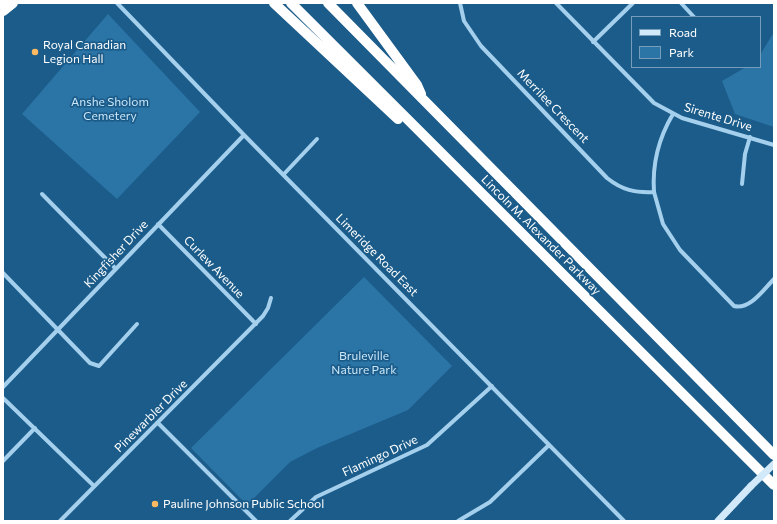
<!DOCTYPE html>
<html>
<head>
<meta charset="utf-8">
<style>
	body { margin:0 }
	#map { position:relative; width:777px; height:524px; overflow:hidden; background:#1b5c8a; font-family:Commissioner,sans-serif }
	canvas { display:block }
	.frame { position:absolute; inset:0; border:4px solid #fff; pointer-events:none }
	.legend { position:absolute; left:631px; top:16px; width:130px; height:52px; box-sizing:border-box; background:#1b5c8a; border:1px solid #769db9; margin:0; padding:5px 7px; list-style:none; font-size:12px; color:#fff }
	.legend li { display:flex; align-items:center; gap:8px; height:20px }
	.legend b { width:20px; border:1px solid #769db9 }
</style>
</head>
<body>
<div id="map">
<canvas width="777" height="524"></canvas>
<div class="frame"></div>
<ul class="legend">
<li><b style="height:5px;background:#d2e9f9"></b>Road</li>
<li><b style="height:11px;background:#2b75a6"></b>Park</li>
</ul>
</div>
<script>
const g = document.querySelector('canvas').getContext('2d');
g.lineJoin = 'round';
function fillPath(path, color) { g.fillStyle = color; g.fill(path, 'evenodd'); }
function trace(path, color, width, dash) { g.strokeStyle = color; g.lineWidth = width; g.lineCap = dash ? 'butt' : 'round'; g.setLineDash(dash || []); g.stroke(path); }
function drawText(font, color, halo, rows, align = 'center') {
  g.font = font + ' Commissioner,sans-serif'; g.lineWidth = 3.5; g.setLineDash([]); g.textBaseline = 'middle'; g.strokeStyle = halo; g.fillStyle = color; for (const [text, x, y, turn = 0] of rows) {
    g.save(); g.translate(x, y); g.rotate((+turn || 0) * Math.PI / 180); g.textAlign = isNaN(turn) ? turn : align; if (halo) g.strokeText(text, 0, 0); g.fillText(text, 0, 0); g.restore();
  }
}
const green = new Path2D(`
	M108 14 200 112 117 199 22 114Z
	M774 32V127L735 114 722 81 746 67H760V55Z
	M364 277 452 366 408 410 317 448 290 462 247 505 191 448Z`);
const minor = new Path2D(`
	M117 3 244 135 624 521
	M460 3 464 21 481 46 607 178C622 190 635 193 654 192L663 224 680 250 734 306C750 310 763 290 774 279
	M556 3 654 103 682 118 774 145
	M681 3 694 17
	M593 42 633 3
	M284 174 317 139
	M742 184 745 154 750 137
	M654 192C652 163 658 139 673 114
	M42 194 116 269
	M158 224 256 324
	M3 273 90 363 99 366 137 324
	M3 387 244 135
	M3 398 94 486
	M158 423 256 521
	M3 461 35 428
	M60 521 263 316 268 308 271 298
	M290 521 316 497 427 445 492 386
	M458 521 490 502 549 445`);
const secondary = new Path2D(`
	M718 521 751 486`);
const motorway = new Path2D(`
	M274 3 398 119
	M291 3 774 485
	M328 3 774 455
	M357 3 417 85 421 94
	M3 11 13 3`);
const secondaryBridge = new Path2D(`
	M751 486 774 464`);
const markers = [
	[35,52,4,"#feba62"],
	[155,504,4,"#feba62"]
];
const poiNames = [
	["Royal Canadian",43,45],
	["Legion Hall",43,59],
	["Pauline Johnson Public School",163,504]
];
const parkNames = [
	["Anshe Sholom",110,102],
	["Cemetery",110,116],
	["Bruleville",364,356],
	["Nature Park",364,370]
];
const streetNames = [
	["Merrilee Crescent",553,106,46],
	["Sirente Drive",718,117,17],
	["Lincoln M. Alexander Parkway",541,235,45],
	["Kingfisher Drive",116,254,-47],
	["Limeridge Road East",377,255,45],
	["Curlew Avenue",214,267,46],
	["Pinewarbler Drive",151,416,-45],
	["Flamingo Drive",380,456,-25]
];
fillPath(green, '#2b75a6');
trace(minor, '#a5d0ed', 4);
trace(secondary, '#d2e9f9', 7);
trace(motorway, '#fff', 10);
trace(secondaryBridge, '#d2e9f9', 7);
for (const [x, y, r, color] of markers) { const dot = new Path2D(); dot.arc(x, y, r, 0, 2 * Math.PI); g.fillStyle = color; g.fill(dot); trace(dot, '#1b5c8a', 1.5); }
drawText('12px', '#fff', '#1b5c8a', poiNames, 'left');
drawText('12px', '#cbe7f9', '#1b5c8a', parkNames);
drawText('12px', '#fff', '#1b5c8a', streetNames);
</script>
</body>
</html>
